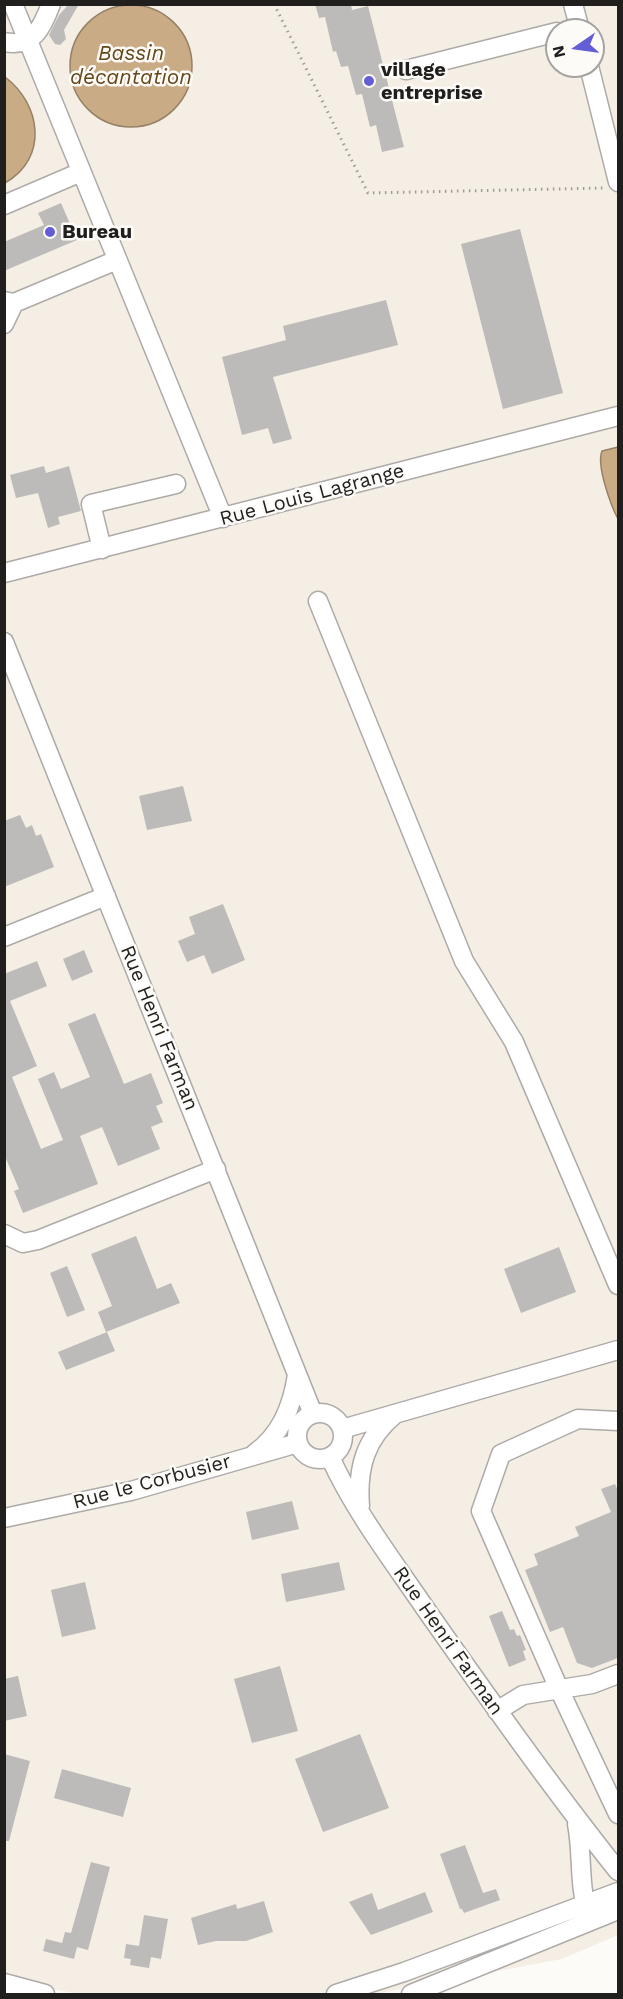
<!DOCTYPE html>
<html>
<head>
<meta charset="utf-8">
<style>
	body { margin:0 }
	#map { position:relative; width:623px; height:1999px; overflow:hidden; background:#fdfbf8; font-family:"Work Sans",sans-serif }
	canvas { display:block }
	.frame { position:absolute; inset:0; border:6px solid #201f1e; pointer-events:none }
	.north { position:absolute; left:545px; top:18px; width:60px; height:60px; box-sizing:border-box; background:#fdfbf8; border:2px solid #a5a3a1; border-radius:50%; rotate:257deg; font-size:16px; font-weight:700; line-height:24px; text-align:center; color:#201f1e }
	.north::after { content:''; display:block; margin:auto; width:21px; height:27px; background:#635dd6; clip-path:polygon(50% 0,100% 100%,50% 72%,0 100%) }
</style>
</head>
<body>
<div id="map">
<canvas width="623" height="1999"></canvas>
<div class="frame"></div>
<div class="north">N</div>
</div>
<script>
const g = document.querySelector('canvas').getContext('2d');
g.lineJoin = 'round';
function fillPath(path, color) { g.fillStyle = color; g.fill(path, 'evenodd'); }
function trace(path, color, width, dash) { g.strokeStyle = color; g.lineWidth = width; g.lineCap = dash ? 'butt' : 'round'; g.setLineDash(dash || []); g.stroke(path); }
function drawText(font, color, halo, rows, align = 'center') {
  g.font = font + ' "Work Sans",sans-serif'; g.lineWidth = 5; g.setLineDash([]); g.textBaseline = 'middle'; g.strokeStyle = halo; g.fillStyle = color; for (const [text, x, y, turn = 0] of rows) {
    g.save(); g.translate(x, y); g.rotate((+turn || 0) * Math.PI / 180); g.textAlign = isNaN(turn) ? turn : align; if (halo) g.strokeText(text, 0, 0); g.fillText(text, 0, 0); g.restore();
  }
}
const built = new Path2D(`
	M5 5H618V1935L562 1959 375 1994H78L5 1979ZM557 30H593V66H557Z`);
const water = new Path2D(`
	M70 66a61 61 0 1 1 122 0a61 61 0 1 1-122 0Z
	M5 77C41 104 49 158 5 183Z
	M618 447V519C611 506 596 465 602 451Z`);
const building = new Path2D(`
	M69 4H79L64 30 66 39 60 45 55 44 49 35 59 15Z
	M315 4H351L352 10 368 6 404 147 382 152 376 125 370 127 362 94 356 95 348 66 341 67 336 51 333 52 325 17 319 18Z
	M61 203 77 240 4 271V242L44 225 38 213Z
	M520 229 563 393 503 409 461 244Z
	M386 300 398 345 273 377 292 439 273 444 268 428 242 435 222 357 286 340 283 326Z
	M44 466 46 473 69 466 81 511 58 517 60 524 48 528 38 493 16 498 10 475Z
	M183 786 192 821 147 830 139 796Z
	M20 815 26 828 32 825 36 836 41 834 54 867 4 887V821Z
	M223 904 245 960 212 974 204 955 187 962 178 941 195 934 189 917Z
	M84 950 93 972 72 981 63 959Z
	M37 961 47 986 10 1001 37 1066 12 1077 41 1149 63 1140 38 1079 54 1072 61 1089 90 1077 68 1024 95 1013 124 1084 151 1073 163 1103 156 1106 163 1122 151 1127 160 1149 118 1166 102 1127 80 1136 98 1184 23 1213 14 1191 19 1189 4 1154V974Z
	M136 1236 157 1289 171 1283 180 1303 106 1332 98 1312 112 1306 91 1254Z
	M559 1247 576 1292 521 1313 504 1269Z
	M67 1266 85 1310 67 1317 50 1273Z
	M107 1332 115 1351 66 1370 58 1352Z
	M615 1484 618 1491V1658L592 1668 577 1663 563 1627 550 1632 525 1570 538 1565 534 1554 579 1536 575 1527 611 1512 601 1489Z
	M292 1501 299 1529 252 1540 246 1512Z
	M339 1562 345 1590 286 1602 281 1574Z
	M85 1582 96 1629 62 1637 51 1590Z
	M502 1611 510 1630 514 1629 517 1636 520 1635 526 1650 523 1651 526 1660 509 1667 489 1616Z
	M280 1666 298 1731 252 1743 234 1679Z
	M18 1676 27 1716 4 1721V1679Z
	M360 1734 389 1808 323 1832 295 1759Z
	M4 1754 30 1761 9 1841H4Z
	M62 1769 131 1788 123 1817 54 1798Z
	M465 1845 483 1893 496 1889 500 1900 464 1913 462 1909H460L440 1854Z
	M91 1862 110 1867 88 1950 77 1947 74 1959 43 1951 46 1939 62 1943 65 1932 71 1933Z
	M425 1892 433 1912 371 1935 349 1902 372 1893 378 1910Z
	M264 1901 273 1932 246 1941H216L198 1945 191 1918 236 1904 237 1909Z
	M144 1915 168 1919 161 1959 151 1957 149 1968 130 1965 131 1959 124 1958 126 1944 139 1946Z`);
const path = new Path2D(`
	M274 4 368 193 605 188`);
const minor = new Path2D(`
	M13 4 223 518
	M573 4 580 30
	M4 42C33 48 42 28 51 4
	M589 66 618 182
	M406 70 557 32
	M4 205 81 172
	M4 301 14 303 117 260
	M4 324 14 303
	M102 549 91 504 176 484
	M4 573 618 416
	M318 601 464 961 514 1042 618 1285
	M4 642 313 1414
	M4 937 106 896
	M4 1234 23 1243 38 1240 216 1169
	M297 1436a23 23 0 1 1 46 0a23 23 0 1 1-46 0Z
	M618 1421 578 1419 501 1454 481 1511 559 1689 618 1814
	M342 1429 618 1350
	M254 1454C281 1435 292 1407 297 1375
	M330 1457C355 1512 393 1561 427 1611 489 1699 551 1787 618 1871
	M360 1506C357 1468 365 1439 395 1414
	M4 1518 131 1491 298 1443
	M497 1711 523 1695 592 1684 618 1674
	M577 1824C583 1853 578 1888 589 1915
	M4 1983 45 1994
	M336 1994 404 1972 618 1892
	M411 1994 618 1910`);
const markers = [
	[369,81,6,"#635dd6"],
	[50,232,6,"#635dd6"]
];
const poiNames = [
	["village",381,70],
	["entreprise",381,93],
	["Bureau",62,232]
];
const streetNames = [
	["Rue Louis Lagrange",312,495,-15],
	["Rue Henri Farman",159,1028,68],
	["Rue le Corbusier",152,1482,-15],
	["Rue Henri Farman",448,1641,55]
];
const waterNames = [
	["Bassin",131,54],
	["décantation",131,78]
];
fillPath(built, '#f5eee5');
fillPath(water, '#c9ab85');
trace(water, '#968166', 1.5);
fillPath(building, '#bdbbb9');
trace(minor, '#adaaa8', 21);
trace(path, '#9e9c9a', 3, [1.5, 4.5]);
trace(minor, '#fff', 18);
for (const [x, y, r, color] of markers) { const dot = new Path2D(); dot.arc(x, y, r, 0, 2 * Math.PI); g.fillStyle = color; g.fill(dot); trace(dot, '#fdfbf8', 2); }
drawText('bold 20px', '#201f1e', '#fdfbf8', poiNames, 'left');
drawText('20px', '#201f1e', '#fdfbf8', streetNames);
drawText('italic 21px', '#654618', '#fdfbf8', waterNames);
</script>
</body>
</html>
